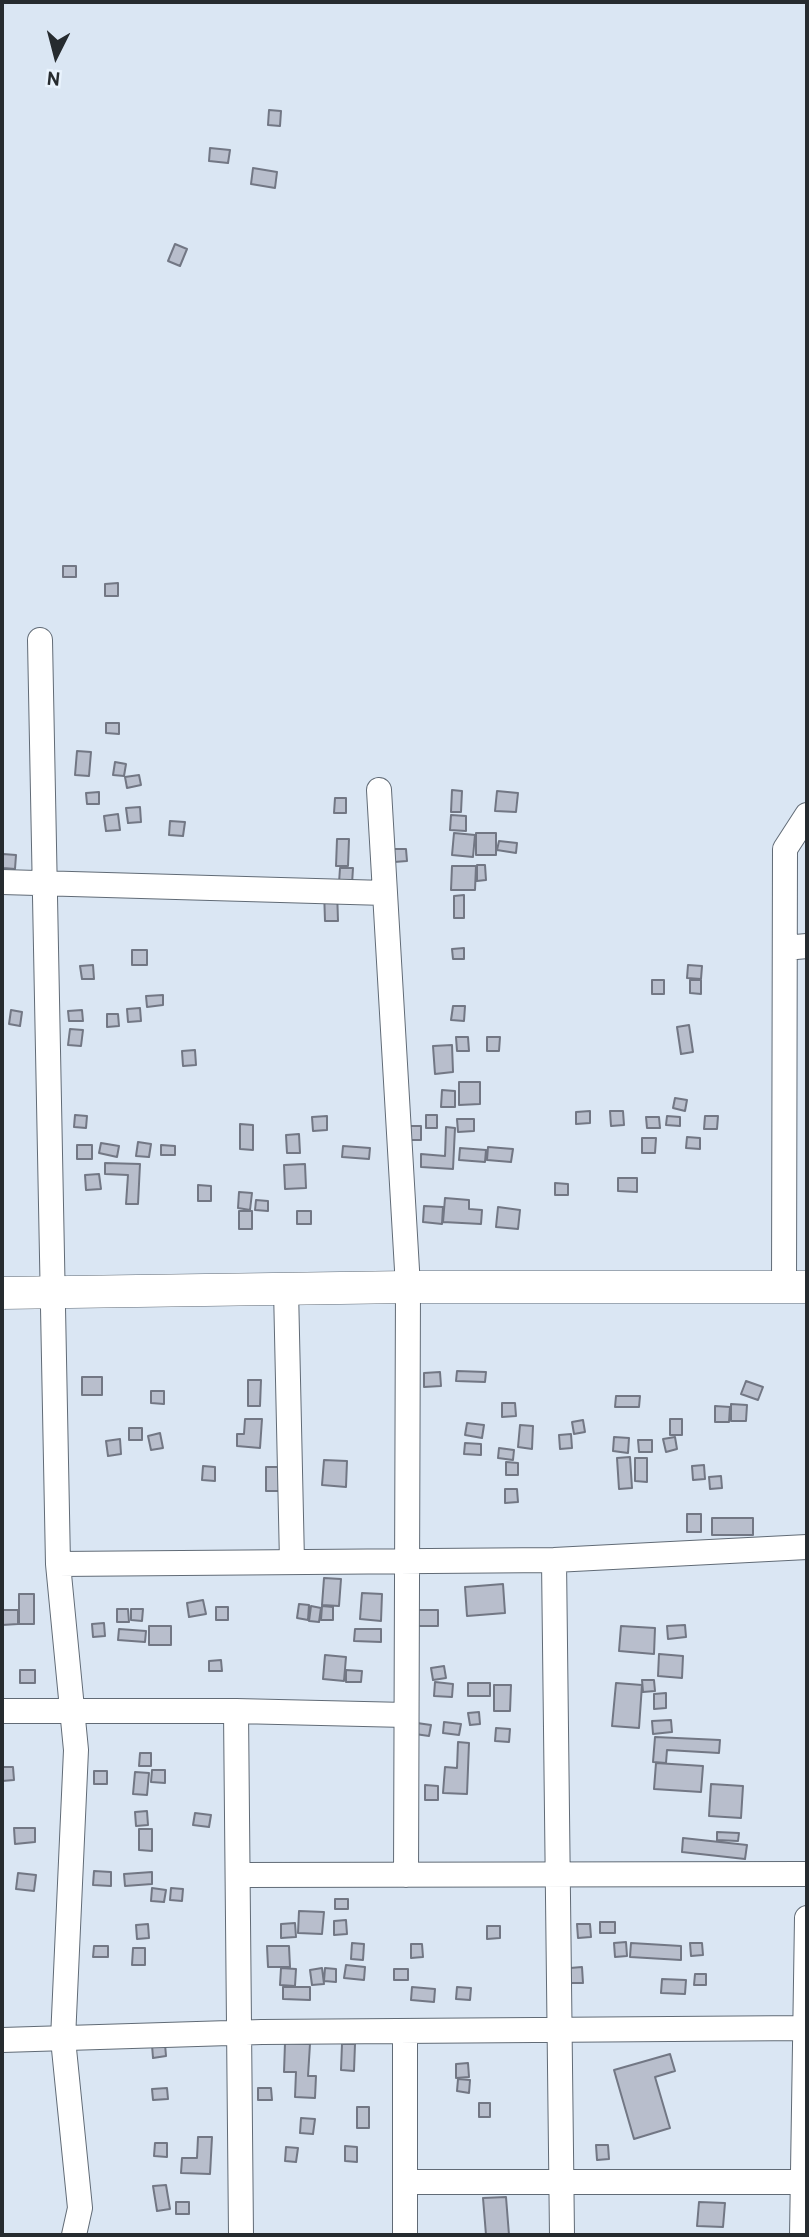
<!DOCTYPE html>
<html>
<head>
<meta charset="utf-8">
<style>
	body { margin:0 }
	#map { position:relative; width:809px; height:2237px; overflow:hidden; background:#dae6f3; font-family:Overpass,sans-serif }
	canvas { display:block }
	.frame { position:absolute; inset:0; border:4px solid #262b2f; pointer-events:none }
	.north { position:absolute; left:21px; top:21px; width:70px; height:70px; -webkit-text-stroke:5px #e9f3fd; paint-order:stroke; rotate:186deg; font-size:19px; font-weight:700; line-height:28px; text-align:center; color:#262b2f }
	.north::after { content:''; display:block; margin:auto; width:24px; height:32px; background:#262b2f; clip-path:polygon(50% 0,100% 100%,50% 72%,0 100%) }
</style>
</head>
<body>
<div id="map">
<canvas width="809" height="2237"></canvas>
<div class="frame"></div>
<div class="north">N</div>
</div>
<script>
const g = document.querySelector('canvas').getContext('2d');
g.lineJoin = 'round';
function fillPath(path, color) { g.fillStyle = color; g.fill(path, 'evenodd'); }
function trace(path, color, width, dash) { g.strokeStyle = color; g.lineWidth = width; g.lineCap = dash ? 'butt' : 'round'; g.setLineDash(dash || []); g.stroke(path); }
const building = new Path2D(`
	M269 110 281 111 280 126 268 125Z
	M210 148 230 150 228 163 209 161Z
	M253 168 277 172 275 188 251 184Z
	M175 244 187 249 180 266 168 261Z
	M63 566H76V577H63Z
	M118 583V596H105V584Z
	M106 723H119V734L106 733Z
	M77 751 91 752 89 776 75 775Z
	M115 762 126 764 124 776 113 775Z
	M139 775 141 785 127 788 125 777Z
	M452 790 462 791 461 812H451Z
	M497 791 518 793 516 812 495 811Z
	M99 792V804H87L86 793Z
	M335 798H346V813H334Z
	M140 807 141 822 128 823 126 808Z
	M118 814 120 830 106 831 104 816Z
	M451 815 466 816V831L450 830Z
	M170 821 185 822 183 836 169 835Z
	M454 833 475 835 473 857 452 855Z
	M476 833H496V855H476Z
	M337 839H349L348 866H336Z
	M499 841 517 843 516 853 497 850Z
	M393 849H406L407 861 394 862Z
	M3 854 16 855 15 869 3 868Z
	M477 865H485L486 880 477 881Z
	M452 866H476L475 890H451Z
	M340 868H353L352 884 339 883Z
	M324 890H337L338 921H325Z
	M464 895V918H454V896Z
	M464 948V959H453L452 949Z
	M132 950H147V965H132Z
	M93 965 94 979H82L80 966Z
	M688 965 702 966 701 979 687 978Z
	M652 980H664V994H652Z
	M690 980H701V994L690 993Z
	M163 995V1005L147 1007 146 996Z
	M453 1006H465L464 1021 451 1020Z
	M140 1008 141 1021 128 1022 127 1009Z
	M11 1010 22 1012 20 1026 9 1024Z
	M82 1010 83 1021H69L68 1011Z
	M107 1014H118L119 1026 107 1027Z
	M689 1025 693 1052 681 1054 677 1027Z
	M70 1029 83 1030 81 1046 68 1045Z
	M456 1037H468L469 1051H457Z
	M487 1037H500L499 1051H487Z
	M452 1045 453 1072 435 1074 433 1046Z
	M195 1050 196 1065 183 1066 182 1051Z
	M459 1082H480V1104L459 1105Z
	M442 1090 455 1091V1107H441Z
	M675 1098 687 1100 685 1111 673 1108Z
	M590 1111V1123L576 1124V1112Z
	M610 1111H623L624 1125 611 1126Z
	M75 1115 87 1116 86 1128 74 1127Z
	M426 1115H437V1128H426Z
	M327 1116V1130L313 1131 312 1117Z
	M667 1116 680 1117V1126L666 1125Z
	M705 1116H718L717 1129H704Z
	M646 1117H659L660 1128H647Z
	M457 1119H474V1131L458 1132Z
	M240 1124 253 1125V1150L240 1149Z
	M409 1126H421V1140H395Z
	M446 1127 455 1128 453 1169 421 1167V1154L445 1156Z
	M299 1134 300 1153H287L286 1135Z
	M687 1137 700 1138V1149L686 1148Z
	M642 1138H656L655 1153H642Z
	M138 1142 151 1144 149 1157 136 1156Z
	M101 1143 119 1146 117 1157 99 1153Z
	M77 1145H92V1159H77Z
	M161 1145 175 1146V1155H161Z
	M343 1146 370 1148 369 1159 342 1157Z
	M488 1147 513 1149 511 1162 487 1160Z
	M460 1148 486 1150 485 1162 459 1160Z
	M105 1163 140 1164 138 1204H126L128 1175 105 1174Z
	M305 1164 306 1188 285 1189 284 1165Z
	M99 1174 101 1189 86 1190 85 1175Z
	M618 1178H637V1192L618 1191Z
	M555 1183 568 1184V1195H555Z
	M198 1185 211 1186V1201H198Z
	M239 1192 252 1193 250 1210 238 1208Z
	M445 1198 469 1200V1209L482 1210 481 1224 443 1222Z
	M256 1200 268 1201V1211L255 1210Z
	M424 1206 443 1207 442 1224 423 1222Z
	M498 1207 520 1210 518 1229 496 1227Z
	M239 1211H252V1229H239Z
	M297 1211H311V1224H297Z
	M457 1371 486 1372 485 1382 456 1381Z
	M440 1372 441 1386 424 1387V1373Z
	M82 1377H102V1395H82Z
	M248 1380H261L260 1406H248Z
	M746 1381 763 1387 758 1400 741 1394Z
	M151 1391H164V1404L151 1403Z
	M616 1396H640L639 1407H615Z
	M502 1403H515L516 1416 502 1417Z
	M731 1404 747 1405 746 1421H731Z
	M715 1406 730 1407 729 1422H715Z
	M245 1419H262L260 1448 237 1446V1434H244Z
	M670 1419H682V1435H670Z
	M583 1420 585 1432 574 1434 572 1422Z
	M467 1423 484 1425 482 1438 465 1435Z
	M520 1425 533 1426 532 1449 518 1447Z
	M129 1428H142V1440H129Z
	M160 1433 163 1448 151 1450 148 1436Z
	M571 1434 572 1448 560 1449 559 1435Z
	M614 1437 629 1438 628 1453 613 1451Z
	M675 1437 677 1449 666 1452 663 1439Z
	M120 1439 121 1454 108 1456 106 1441Z
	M638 1440H652V1452H639Z
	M465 1443 481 1444V1455L464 1454Z
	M499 1448 514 1450 513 1460 498 1458Z
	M630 1457 632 1488 619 1489 617 1458Z
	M635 1458H647V1482L635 1481Z
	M324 1460 347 1461 346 1487 322 1485Z
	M506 1462 518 1463V1475H506Z
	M704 1465 705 1479 693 1480 692 1466Z
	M203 1466 215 1467V1481L202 1480Z
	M266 1467H289L290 1491H266Z
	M721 1476 722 1488 710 1489 709 1477Z
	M505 1489H517L518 1502 505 1503Z
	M687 1514H701V1532H687Z
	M712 1518H753V1535H712Z
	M324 1578 341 1579 339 1606 322 1605Z
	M503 1584 505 1613 467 1616 465 1587Z
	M362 1593 382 1594 381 1621 360 1619Z
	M19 1594H34V1624H19Z
	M203 1600 206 1614 189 1617 187 1603Z
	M299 1604 309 1605 308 1620 297 1618Z
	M311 1606 321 1608 319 1622 309 1621Z
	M322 1606 333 1607V1620H321Z
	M216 1607H228V1620H216Z
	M117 1609H128L129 1622H117Z
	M131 1609H143L142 1621 131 1620Z
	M2 1610H18V1624L2 1625Z
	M412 1610H438V1626H412Z
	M104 1623 105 1636 93 1637 92 1624Z
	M685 1625 686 1637 668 1639 667 1626Z
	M149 1626H171V1645H149Z
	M621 1626 655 1628 654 1654 619 1651Z
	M119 1629 146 1631 145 1642 118 1640Z
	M355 1629H381V1642L354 1641Z
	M659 1654 683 1656 682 1678 658 1676Z
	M325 1655 346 1657 344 1681 323 1679Z
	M221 1660 222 1671H209V1661Z
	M444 1666 446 1678 433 1680 431 1668Z
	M20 1670H35V1683H20Z
	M346 1670 362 1671 361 1682H346Z
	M642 1680H654L655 1691 643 1692Z
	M435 1682 453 1684 452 1697 434 1696Z
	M468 1683H490V1696H468Z
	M616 1683 642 1685 639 1728 612 1726Z
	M494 1685H511L510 1711H494Z
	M666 1693V1708L654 1709V1694Z
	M479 1712 480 1724 470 1725 468 1713Z
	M671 1720 672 1732 653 1734 652 1721Z
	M444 1722 461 1724 459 1735 443 1733Z
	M417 1723 431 1725 429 1736 415 1734Z
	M496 1728 510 1729 509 1742 495 1741Z
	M655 1737 720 1740 719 1753 667 1750 666 1763 653 1762Z
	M458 1742 469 1743 467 1794 443 1793 445 1767 457 1768Z
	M140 1753H151V1766H139Z
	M656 1763 703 1766 701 1792 654 1789Z
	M2 1767H13L14 1780 2 1781Z
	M152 1770H165V1783L151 1782Z
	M94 1771H107V1784H94Z
	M135 1772 149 1773 147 1795 133 1794Z
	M711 1784 743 1786 741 1818 709 1816Z
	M425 1785 438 1786V1800H425Z
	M147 1811 148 1825 136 1826 135 1812Z
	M195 1813 211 1815 209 1827 193 1825Z
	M14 1828H35V1842L15 1844Z
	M139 1829H152V1851L139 1850Z
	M717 1832 739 1833 738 1841 717 1840Z
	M683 1838 747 1845 745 1859 682 1852Z
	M94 1871 111 1872V1886L93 1885Z
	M152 1872V1884L125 1886 124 1874Z
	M18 1873 36 1875 34 1891 16 1889Z
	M152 1888 166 1890 164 1902 151 1901Z
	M171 1888 183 1889 182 1901 170 1900Z
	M335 1899H348V1909H335Z
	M299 1911 324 1912 322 1934 298 1933Z
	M346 1920 347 1934 334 1935V1921Z
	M600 1922H615V1933H600Z
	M295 1923 296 1937 281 1938V1924Z
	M148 1924 149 1938 137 1939 136 1925Z
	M577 1924H590L591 1937 578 1938Z
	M487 1926H500V1938L487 1939Z
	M626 1942 627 1956 615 1957 614 1943Z
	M352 1943 364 1944 363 1960 351 1959Z
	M631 1943 681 1946V1960L630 1957Z
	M690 1943H702L703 1955 691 1956Z
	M411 1944H422L423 1957 411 1958Z
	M94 1946H108V1957H93Z
	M267 1946H289L290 1967H268Z
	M133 1948H145V1965H132Z
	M346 1965 365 1967 364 1980 344 1978Z
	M582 1967 583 1983H571L570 1968Z
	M281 1968 296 1969 295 1986 280 1985Z
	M322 1968 324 1984 312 1985 310 1970Z
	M325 1968 336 1969V1982L324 1981Z
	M394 1969H408V1980H394Z
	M695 1974H706V1985H694Z
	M662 1979 686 1980 685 1994 661 1993Z
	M283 1987H310V2000L283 1999Z
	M412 1987 435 1989 434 2002 411 2000Z
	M457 1987 471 1988 470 2000 456 1999Z
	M285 2043 310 2044 308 2076H316L315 2098 295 2097 296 2072H284Z
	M165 2044 166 2056 153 2058 152 2045Z
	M342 2044H355L354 2071 341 2070Z
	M670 2054 675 2071 655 2077 670 2128 634 2139 614 2070Z
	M468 2063 469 2077 456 2078V2064Z
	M458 2079 470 2080 469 2093 457 2091Z
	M167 2088 168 2099 153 2100 152 2089Z
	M258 2088H271L272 2100H258Z
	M479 2103H490V2117H479Z
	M357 2107H369V2128H357Z
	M301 2118 315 2119 313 2134 300 2133Z
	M198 2137H212L210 2174 181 2173 182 2158H197Z
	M155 2143H167V2157L154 2156Z
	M596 2145H608L609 2159 597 2160Z
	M345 2146 357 2147V2162L345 2161Z
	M286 2147 298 2148 296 2162 285 2161Z
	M166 2185 170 2209 157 2211 153 2186Z
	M506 2197 509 2235H486L483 2198Z
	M176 2202H189V2214H176Z
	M699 2202 725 2203 723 2227 697 2226Z`);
const minor = new Path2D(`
	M40 640 58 1564 76 1750 63 2039 80 2208 74 2235
	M379 790 408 1287 406 1875
	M2 882 385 893
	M785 948 807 946
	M784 1287 785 849 807 815
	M286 1289 292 1562
	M554 1560 562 2235
	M58 1564 554 1560 807 1547
	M2 1711H236L406 1715
	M236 1711 241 2235
	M238 1875 807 1874
	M405 2031V2235
	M2 2040 262 2032 807 2028
	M405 2182H807
	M802 2235 807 1918`);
const major = new Path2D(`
	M2 1293 408 1287H807`);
fillPath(building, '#b8becc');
trace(building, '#727784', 2);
trace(minor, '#616b76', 26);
trace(major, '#616b76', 33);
trace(minor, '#fff', 24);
trace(major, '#fff', 32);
</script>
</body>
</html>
